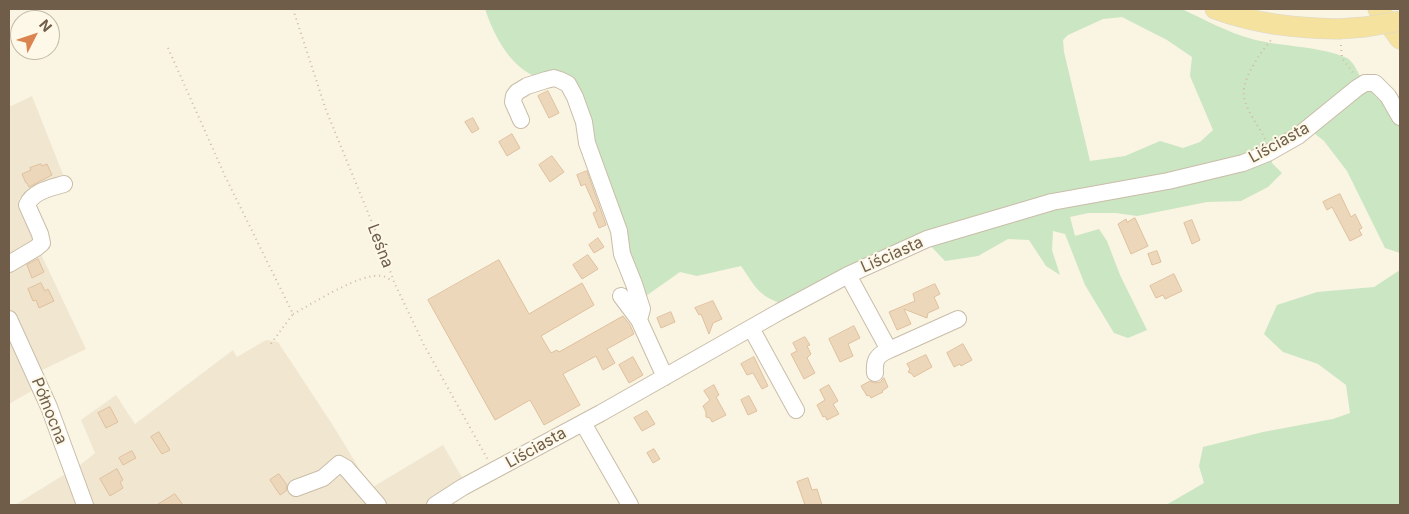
<!DOCTYPE html>
<html>
<head>
<meta charset="utf-8">
<style>
	body { margin:0 }
	#map { position:relative; width:1409px; height:514px; overflow:hidden; background:#faf4e2; font-family:Inter,sans-serif }
	canvas { display:block }
	.frame { position:absolute; inset:0; border:10px solid #6f5d4a; pointer-events:none }
	.north { position:absolute; left:10px; top:10px; width:50px; height:50px; box-sizing:border-box; background:#fdf8e7; border:1px solid #c4baa8; border-radius:50%; rotate:49deg; font-size:14px; font-weight:700; line-height:20px; text-align:center; color:#6f5d4a }
	.north::after { content:''; display:block; margin:auto; width:18px; height:22px; background:#dc844f; clip-path:polygon(50% 0,100% 100%,50% 72%,0 100%) }
</style>
</head>
<body>
<div id="map">
<canvas width="1409" height="514"></canvas>
<div class="frame"></div>
<div class="north">N</div>
</div>
<script>
const g = document.querySelector('canvas').getContext('2d');
g.lineJoin = 'round';
function fillPath(path, color) { g.fillStyle = color; g.fill(path, 'evenodd'); }
function trace(path, color, width, dash) { g.strokeStyle = color; g.lineWidth = width; g.lineCap = dash ? 'butt' : 'round'; g.setLineDash(dash || []); g.stroke(path); }
function drawText(font, color, halo, rows, align = 'center') {
  g.font = font + ' Inter,sans-serif'; g.lineWidth = 4; g.setLineDash([]); g.textBaseline = 'middle'; g.strokeStyle = halo; g.fillStyle = color; for (const [text, x, y, turn = 0] of rows) {
    g.save(); g.translate(x, y); g.rotate((+turn || 0) * Math.PI / 180); g.textAlign = isNaN(turn) ? turn : align; if (halo) g.strokeText(text, 0, 0); g.fillText(text, 0, 0); g.restore();
  }
}
const residential = new Path2D(`
	M32 96 64 177 19 199 37 241 9 262V107Z
	M40 252 86 349 38 372 9 308V269Z
	M9 332 35 389 9 404Z
	M266 340 278 342 334 427 371 488 443 445 463 479 426 505H89L75 469 95 453 81 420 116 395 135 424 233 350 237 357Z
	M67 473 79 505H15Z`);
const green = new Path2D(`
	M485 9H1182C1205 20 1227 32 1252 39 1282 47 1320 46 1347 58 1354 62 1358 73 1362 80 1369 91 1390 108 1400 118V253L1385 248 1347 171 1324 141 1309 129 1272 150V163L1282 173 1268 187 1241 201 1207 202 1137 216 1116 213H1088L1070 217 1075 236 1099 229 1107 241 1120 275 1147 330 1128 338 1114 333 1085 285 1065 234 1053 231 1052 250 1060 275 1046 266 1029 240 1008 239 978 256 945 261 924 239 780 303C757 295 754 284 741 266L697 276 680 272 643 298 579 95C564 89 547 83 532 75 508 63 493 33 485 9ZM1122 17 1167 40 1192 57 1190 76 1213 130 1200 142 1183 148 1160 141 1125 156 1090 161 1064 52 1063 40 1068 35 1103 19Z
	M1400 270V505H1166L1204 483 1199 466 1203 447 1263 432 1333 419 1350 413 1346 385 1318 364 1283 352 1264 334 1277 305 1317 292 1374 287Z`);
const building = new Path2D(`
	M548 91 559 113 549 118 538 96Z
	M473 118 479 129 472 133 465 122Z
	M512 134 520 148 507 156 499 142Z
	M552 156 564 172 550 182 539 165Z
	M41 164 42 166 47 164 52 175 29 187 27 183H26L22 174 31 170 30 168Z
	M587 171 606 225 599 228 593 213 597 211 585 184 581 186 577 175Z
	M1340 194 1351 217 1355 214 1362 228 1359 230 1362 235 1350 241 1332 207 1327 210 1323 202Z
	M1135 218 1148 246 1131 254 1118 224 1126 219 1127 222Z
	M1192 220 1200 240 1192 244 1184 223Z
	M598 238 604 247 594 253 589 245Z
	M1157 251 1161 262 1152 265 1148 254Z
	M588 255 598 269 582 279 573 265Z
	M38 259 44 272 32 278 27 265Z
	M499 260 529 314 582 283 594 305 541 336 551 353 557 350 559 352 623 316 630 325 634 334 607 349 615 363 603 370 596 356 563 374 580 405 544 425 530 400 495 420 428 300Z
	M1174 274 1182 291 1165 299 1163 295 1156 298 1150 286Z
	M41 283 45 291 48 289 54 301 39 308 36 300 33 301 28 289Z
	M935 284 940 294 934 297 939 308 928 313 927 318 904 309 911 324 897 330 889 312 915 301 913 294Z
	M713 301 722 319 713 323 709 334 701 314 699 315 695 308Z
	M671 312 675 322 661 328 657 318Z
	M854 326 860 338 848 344 853 356 840 362 829 339Z
	M805 337 810 345 807 346 811 354 807 358 815 373 804 379 791 354 797 351 793 343Z
	M963 344 972 360 961 366 960 364 954 367 947 353Z
	M926 355 932 367 914 377 912 374 908 372 910 369 907 364Z
	M633 357 643 375 629 383 619 365Z
	M754 357 768 386 762 389 753 373 747 375 741 364Z
	M884 378 888 387 882 391 883 392 871 398 869 395 867 396 861 386 870 381 875 383 880 382Z
	M714 385 719 395 716 397 726 415 712 422 710 418 706 417V412L703 406 710 400 704 391Z
	M829 385 838 401 833 404 839 414 827 420 825 416 823 417 817 405 825 400 820 390Z
	M749 396 757 411 748 415 741 400Z
	M110 407 118 422 106 428 98 413Z
	M647 411 655 424 642 431 634 418Z
	M159 432 170 450 162 454 151 437Z
	M654 449 660 459 653 463 647 453Z
	M132 451 136 458 123 465 119 458Z
	M117 469 123 480 120 482 123 488 110 496 100 479Z
	M279 474 287 485 286 491 280 495 270 480Z
	M808 478 812 490 817 489 822 505H805L797 482Z
	M175 494 183 505H157Z`);
const path = new Path2D(`
	M293 9 326 110 380 242 394 282 424 345 488 460
	M1341 45 1342 58 1354 74
	M168 48 225 176 293 314 270 345
	M1265 139C1259 126 1249 115 1245 101 1238 83 1260 53 1272 39
	M293 314C312 304 361 272 382 276 385 276 389 279 392 281`);
const minor = new Path2D(`
	M521 120 513 102 514 96 517 92 527 86 546 80 554 78 560 80 568 84 575 97 584 122 587 143 619 231 622 254 634 284 642 309 639 320 665 377
	M9 264 36 248 42 243 40 234 27 205C33 191 51 188 64 184
	M848 275 889 350 958 319
	M621 296 639 320
	M9 319 49 407 85 505
	M751 328 796 410
	M875 373C874 360 877 355 889 350
	M583 423 630 505
	M296 488 323 478 339 464 346 468 378 505
	M435 505 463 487 601 413 779 312 848 275 927 239 1052 202 1168 181 1243 163 1268 153 1298 136 1357 88 1365 83H1375L1388 96 1400 117`);
const major = new Path2D(`
	M1215 9C1255 24 1295 28 1338 29
	M1378 9 1400 39`);
const majorBridge = new Path2D(`
	M1338 29 1365 27 1400 21`);
const streetNames = [
	["Liściasta",1279,143,-29],
	["Leśna",380,246,69],
	["Liściasta",892,255,-24],
	["Północna",49,411,68],
	["Liściasta",536,448,-29]
];
fillPath(residential, '#f1e7d1');
fillPath(green, '#cbe6c2');
fillPath(building, '#edd7bb');
trace(building, '#dfc09d', 1);
trace(minor, '#c9bda9', 18);
trace(major, '#dcd8d4', 21);
trace(path, '#d2bb9f', 2, [1, 4]);
trace(minor, '#fff', 16);
trace(major, '#f4e29e', 20);
trace(majorBridge, '#dcd8d4', 21, []);
trace(majorBridge, '#f4e29e', 20);
drawText('16px', '#6f5d4a', '#fdf8e7', streetNames);
</script>
</body>
</html>
